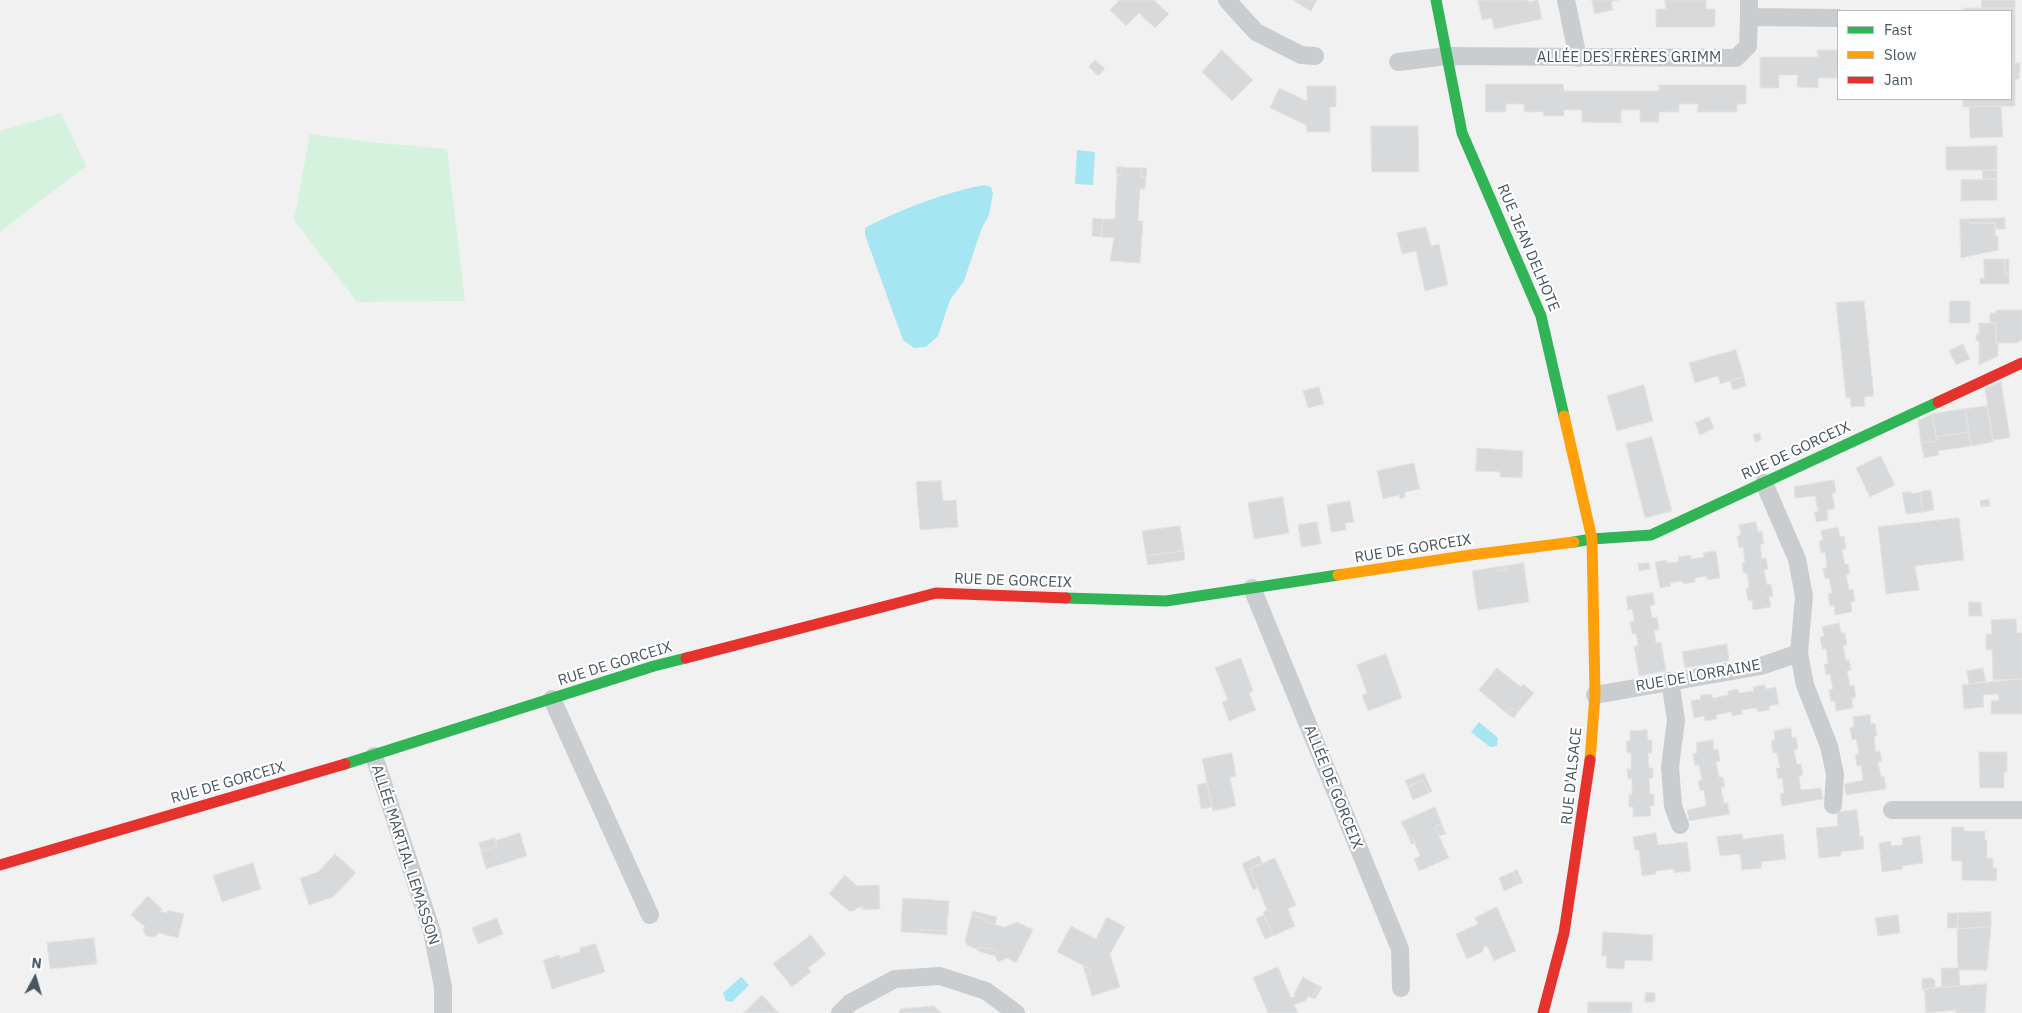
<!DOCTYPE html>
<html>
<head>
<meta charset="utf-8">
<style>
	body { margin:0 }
	#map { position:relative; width:2022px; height:1013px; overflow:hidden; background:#f2f1f1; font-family:"IBM Plex Sans",sans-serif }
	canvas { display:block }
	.legend { position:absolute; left:1837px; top:10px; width:175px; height:90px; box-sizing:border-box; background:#fff; border:1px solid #b5bbbf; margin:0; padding:6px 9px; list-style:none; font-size:15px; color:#46555f }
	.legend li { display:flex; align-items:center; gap:10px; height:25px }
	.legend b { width:25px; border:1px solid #b5bbbf }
	.north { position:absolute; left:10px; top:953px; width:50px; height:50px; -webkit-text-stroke:4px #fff; paint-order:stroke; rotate:6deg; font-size:14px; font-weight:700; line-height:20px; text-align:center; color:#46555f }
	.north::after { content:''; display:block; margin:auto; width:18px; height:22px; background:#46555f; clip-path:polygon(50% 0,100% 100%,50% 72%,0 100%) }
</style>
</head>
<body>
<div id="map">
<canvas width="2022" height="1013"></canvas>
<ul class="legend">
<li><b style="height:6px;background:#30b455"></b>Fast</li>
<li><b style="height:6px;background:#ff9f0a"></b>Slow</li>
<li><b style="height:6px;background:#e5322d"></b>Jam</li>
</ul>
<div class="north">N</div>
</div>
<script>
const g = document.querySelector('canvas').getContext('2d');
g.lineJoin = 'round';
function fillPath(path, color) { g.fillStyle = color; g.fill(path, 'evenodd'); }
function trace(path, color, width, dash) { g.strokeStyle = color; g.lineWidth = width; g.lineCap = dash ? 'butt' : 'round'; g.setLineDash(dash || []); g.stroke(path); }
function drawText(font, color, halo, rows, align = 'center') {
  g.font = font + ' "IBM Plex Sans",sans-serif'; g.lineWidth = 4.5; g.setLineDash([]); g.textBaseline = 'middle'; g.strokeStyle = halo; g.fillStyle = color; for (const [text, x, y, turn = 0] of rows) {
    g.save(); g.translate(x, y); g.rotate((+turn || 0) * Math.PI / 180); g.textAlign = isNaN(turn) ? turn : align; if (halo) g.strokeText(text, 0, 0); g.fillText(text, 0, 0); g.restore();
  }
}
const green = new Path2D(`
	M61 113 86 166 0 232V131Z
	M310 134 369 142 447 149 465 301 357 302 294 220Z`);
const water = new Path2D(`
	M1077 150 1095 152 1093 185 1075 184Z
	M985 185 991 187 993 193 989 215 981 230 964 281 950 300 938 336 926 347 914 348 903 340 865 235V228C899 210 948 191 985 185Z
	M1479 722 1498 738 1497 746 1490 747 1471 732Z
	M741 977 749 985 732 1002 726 1001 723 993Z`);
const building = new Path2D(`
	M1120 0H1154L1169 14 1155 28 1139 13 1126 26 1110 10Z
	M1293 0H1317L1311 11Z
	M1483 0H1528L1529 2 1538 0 1542 19 1494 29 1492 18 1482 20 1478 1Z
	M1592 0H1619L1611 2 1613 10 1595 14Z
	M1665 0H1706V9H1715V27H1656V9H1666Z
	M1982 0H2015V8H1982Z
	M1964 8H2015V63H2020L2019 79H2015V106L1963 107V99H2011V11H1964Z
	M1222 50 1253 80 1232 101 1202 72Z
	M1817 50H1838L1837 78H1818V88L1797 87 1798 75H1779V88H1760V57H1818Z
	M1095 60 1105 69 1098 76 1089 67Z
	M1486 84H1563L1564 91H1659V85H1746V104H1737V112H1697L1698 104H1679V112H1659V122H1640V110H1621V123L1582 122V110H1564V116H1543L1544 112H1524V104H1506V112H1486Z
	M1307 86H1336V107H1330V132H1307L1306 125 1270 108 1279 88 1307 101Z
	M2001 106 2003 137 1970 138 1969 107Z
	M1371 126H1418L1419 172H1372Z
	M1997 146V170H1946V147Z
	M1117 166 1122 167 1121 175H1117Z
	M1122 167 1142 168 1141 177H1146L1145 189H1140L1138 221H1143L1140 263 1110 261 1114 238 1101 237 1103 219H1115L1117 175H1121Z
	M1142 168H1147L1146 177H1141Z
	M1983 170H1997V179H1983Z
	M1997 179V200L1961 201V180Z
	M1093 218 1103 219 1101 237 1092 236Z
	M2005 218V229H1995V223H1970L1969 219Z
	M1960 219H1969L1970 223H1995V236H1998V250L1961 258Z
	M1426 227 1431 246 1439 244 1448 285 1425 291 1416 251 1402 254 1397 233Z
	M1984 259H2005V274H2009V284H1980V278H1984Z
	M2005 259H2009V274H2005Z
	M1864 301 1874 396 1864 397 1865 406 1851 407 1850 398H1846L1836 303Z
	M1950 301H1970V323H1949Z
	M1996 310H2022V340L2017 343H1996V323H1990V313H1996Z
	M1979 323H1996V343H1998V356L1979 365V341H1976V334H1979Z
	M1963 344 1970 359 1956 365 1949 351Z
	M1736 350 1744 377 1720 384 1718 376 1695 383 1689 363Z
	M1744 377 1746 386 1733 390 1730 381Z
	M2001 381 2010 438 1993 440 1985 389Z
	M1644 385 1653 421 1617 431 1607 396Z
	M1319 387 1324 404 1308 408 1303 391Z
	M1987 406 1993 442 1971 446 1965 409Z
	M1965 409 1969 432 1936 437 1932 414Z
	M1932 414 1937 441 1921 443 1918 421Z
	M1709 417 1714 428 1700 435 1695 423Z
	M1969 432 1971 446 1938 451 1939 455 1924 458 1921 443 1937 441 1936 437Z
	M1760 433 1761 440 1755 442 1753 435Z
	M1652 437 1672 511 1645 518 1626 444Z
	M1477 448 1523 451 1522 478 1500 477V472L1476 471Z
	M1881 456 1895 485 1870 497 1856 468Z
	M1414 463 1420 489 1405 492V497L1400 499 1399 495 1383 499 1377 471Z
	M1834 480 1836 493H1832L1835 509 1827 510 1828 520 1816 522 1814 512 1818 511 1815 496 1795 498 1794 487Z
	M941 481 943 501 956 500 958 527 920 530 916 482Z
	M1931 490 1934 510 1923 512 1920 492Z
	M1911 492 1912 494 1920 492 1923 512 1906 514 1902 493Z
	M1283 497 1289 533 1254 539 1248 503Z
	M1989 499 1990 506 1981 507 1980 501Z
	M1350 501 1354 522 1345 523 1346 530 1331 532 1327 505Z
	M1959 518 1964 560 1915 566 1919 590 1886 594 1878 527Z
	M1317 522 1321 544 1301 547 1298 525Z
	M1756 522 1758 532 1762 531 1764 544H1760L1762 559 1766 558 1768 569 1764 570 1767 585 1771 584 1773 596 1769 597 1771 607 1753 610 1752 600 1748 601 1746 589 1749 588 1747 573H1743L1742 563 1745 562 1743 547 1739 548 1737 536 1741 535 1739 525Z
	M1180 526 1184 551 1146 556 1142 531Z
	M1838 527 1840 537 1844 536 1846 549H1842L1845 565 1848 564 1850 574 1846 575 1849 590 1853 589 1855 601 1851 602 1852 612 1835 615 1834 605 1830 606 1828 594 1832 593 1829 578 1825 579 1823 568H1827L1825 552 1821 553 1819 541 1823 540 1821 531Z
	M1184 551 1185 560 1148 565 1146 556Z
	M1716 551 1720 578 1707 580V576L1695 578V582L1683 584 1682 581 1670 583 1671 586 1660 588 1655 562 1666 560 1667 563 1679 562 1678 557 1691 555V559L1704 557 1703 553Z
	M1524 563 1529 602 1478 610 1472 571 1496 567 1497 571 1508 570 1507 566Z
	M1649 563 1650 569 1639 571 1638 564Z
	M1507 566 1508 570 1497 571 1496 567Z
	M1653 593 1655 605 1650 606 1652 618 1657 617 1659 630H1654L1656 643 1661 642 1666 671 1639 676 1634 646H1638L1636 634H1632L1630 622 1634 621 1632 609 1628 610 1626 597Z
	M1969 602H1981L1982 616H1969Z
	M2016 619 2017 633H2022V679L1993 680 1992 649 1986 650V634H1992L1991 620Z
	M1839 623 1841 633H1845L1847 645 1843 646 1846 661 1849 660 1851 670 1847 671 1850 686 1854 685 1856 698H1852L1853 708 1836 711 1835 701 1831 702 1829 690 1833 689 1830 674 1826 675 1824 664H1828L1826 649H1822L1820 637 1824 636 1822 627Z
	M1727 644 1729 661 1685 668 1682 652Z
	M1386 654 1402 698 1368 711 1362 695 1367 693 1357 665Z
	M1241 658 1253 691 1249 693 1256 710 1229 721 1222 702 1228 700 1215 668Z
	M1497 668 1521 687 1523 684 1534 693 1518 712 1511 707 1506 713 1479 690Z
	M1983 668 1986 681 1969 684 1967 671Z
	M2022 679V714H1991V701L1999 700 1998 694 1983 695 1984 707 1964 709 1962 685Z
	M1765 685 1766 689 1776 687 1779 704 1769 706 1770 710 1757 712V708L1742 710V714L1732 716 1731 712 1716 715 1717 719 1705 721 1704 716 1694 718 1691 701 1701 699 1700 695 1712 694 1713 698 1728 695V691L1738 689 1739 693 1754 691 1753 687Z
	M1511 707 1518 712 1514 718 1506 713Z
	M1870 715 1871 724 1875 723 1877 736H1874L1876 752 1880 751 1882 761 1878 762 1881 777 1884 776 1886 789 1846 795 1844 784 1863 780 1861 765 1857 766 1855 755 1859 754 1856 739 1852 740 1850 728 1854 727 1853 717Z
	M1791 728 1792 738 1796 737 1798 749 1794 750 1797 765 1801 764 1803 775 1799 776 1801 790 1821 788 1823 799 1782 806 1780 794 1784 793 1782 778 1778 779 1776 768H1780L1777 753H1773L1771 741 1775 740 1774 731Z
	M1647 730 1648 740H1652V753H1648L1649 768H1653V778H1649L1650 794H1654V806H1650L1651 816 1633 817V807H1629V794L1632 795V779H1628L1627 769H1631V753H1627L1626 741H1630V731Z
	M1713 740 1714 750 1718 749 1720 761 1716 762 1719 777H1723L1725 787H1721L1724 803 1727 802 1730 814 1689 821 1687 810 1706 806 1704 790 1700 791 1698 781 1702 780 1699 765 1695 766 1693 754 1697 753 1696 743Z
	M1979 752H2007V772H2004V788H1980Z
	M1232 753 1236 776 1230 778 1236 806 1213 811 1202 759Z
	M1424 773 1432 791 1429 793 1423 780 1408 787 1405 781Z
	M1423 780 1429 793 1413 800 1408 787Z
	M1207 783 1212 807 1201 809 1197 785Z
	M1435 807 1442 824 1435 827 1449 858 1419 871 1414 859 1420 856 1412 837 1409 838 1401 822Z
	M1857 810 1860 837 1863 836 1864 849 1841 852V856L1819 858 1816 828 1838 826 1837 812Z
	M1442 824 1446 834 1439 836 1435 827Z
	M1952 827H1964V831H1985V840H1987V858H1993V868H1997L1996 881 1962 880V861H1952Z
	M520 833 527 856 486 869 481 851 497 846 495 841Z
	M1656 833 1658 845 1687 842 1691 871 1674 873V869L1656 871V874L1642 876 1639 850H1635L1633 837Z
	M1742 834 1743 839 1783 834 1786 859 1761 862 1762 868 1742 870 1740 854 1720 856 1717 837Z
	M1920 836 1923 863 1902 866 1903 869 1882 872 1879 843 1891 841V846L1903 845 1902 838Z
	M1412 837 1415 843 1411 844 1409 838Z
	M495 838 497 846 481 851 479 843Z
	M335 854 356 873 333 897 309 905 300 878 318 872Z
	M1259 856 1263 864 1250 869 1258 888 1253 890 1242 864Z
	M1275 858 1296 905 1288 909 1295 926 1273 936 1263 912 1267 910 1250 869Z
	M253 863 261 889 222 902 213 876Z
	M1517 870 1523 883 1519 884 1513 872Z
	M1513 872 1519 884 1504 891 1499 878Z
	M845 875 857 886 879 885 880 909 863 910V907L857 908 854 911H849L829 894Z
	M148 896 162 909 160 911 167 913V910L184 914 178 938 159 933 154 937 146 936 143 930 145 927 131 915Z
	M903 898 949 901 947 931 920 930V933L901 932Z
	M1497 907 1516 951 1494 961 1487 946 1484 947 1482 952 1467 959 1456 934 1478 924 1475 918Z
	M973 911 997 917 995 925 986 922 987 920 972 915Z
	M1991 912V927L1957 929 1958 913Z
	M1948 913H1958V928H1948Z
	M972 915 987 920 986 922 1004 927 1017 922 1033 930 1016 963 1007 958 998 962 995 956 997 952 992 949 979 947V950L968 946 965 941Z
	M1264 915 1273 936 1265 939 1256 919Z
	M1898 915 1900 933 1878 936 1875 918Z
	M1107 917 1125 927 1110 954 1120 987 1092 996 1086 975 1091 974 1090 969 1057 952 1071 926 1096 939Z
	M497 918 503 934 478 944 472 928Z
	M1991 927 1987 970H1959L1960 986 1942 988 1941 968H1958L1957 929Z
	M920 930 947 931V935L920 933Z
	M1603 932 1653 935 1652 961 1625 960 1624 969 1606 968 1607 956H1602Z
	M811 935 826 954 808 968 811 972 792 987 773 964Z
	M94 938 97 964 50 969 47 943Z
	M596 944 605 972 552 989 543 960 559 955 560 958 580 952V948Z
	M979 947 992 949 997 952 995 956 978 951Z
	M1083 966 1090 969 1091 974 1086 975Z
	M1278 967 1291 998 1295 996 1294 994 1303 977 1319 986 1312 998 1309 996 1305 1001 1294 1005 1298 1013H1268L1253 978Z
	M1932 978 1935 981V988L1922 990V979Z
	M1987 984 1985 1013H1955L1956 1010 1926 1013 1924 989Z
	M1319 986 1322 987 1315 999 1312 998Z
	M1646 992 1655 993V1002H1645Z
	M762 995 779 1013H744Z
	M1588 1002H1632V1013H1588Z
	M934 1006 942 1013H898L901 1009Z`);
const street = new Path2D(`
	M1227 0 1256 32 1301 55 1315 56
	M1566 0 1578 58
	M1749 17V0
	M1398 62 1447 56 1736 58 1748 46 1749 17 1838 18
	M1764 483 1797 559 1804 596 1799 653 1805 685 1829 746 1835 774 1833 805
	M1252 588 1400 949 1401 988
	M1670 681 1676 720 1670 767 1673 806 1680 825
	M1595 695 1761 666 1799 653
	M552 699 650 915
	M374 756 432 932 443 987V1013
	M1892 810H2022
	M840 1013 850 1003 895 979 940 976 986 991 1016 1013`);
const fast = new Path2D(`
	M1436 0 1462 133 1541 316 1564 416
	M1574 542 1592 539 1651 535 1938 402
	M1066 598 1166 601 1338 575
	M345 764 654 666 686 658`);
const slow = new Path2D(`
	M1564 416 1592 539 1595 695 1590 760
	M1338 575 1471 555 1574 542`);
const jam = new Path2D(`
	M1938 402 2022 363
	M686 658 936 593 1066 598
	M0 865 345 764
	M1543 1013 1564 933 1590 760`);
const streetNames = [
	["ALLÉE DES FRÈRES GRIMM",1629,58],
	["RUE JEAN DELHOTE",1528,248,67],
	["RUE DE GORCEIX",1796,451,-25],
	["RUE DE GORCEIX",1413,549,-9],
	["RUE DE GORCEIX",1013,581,2],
	["RUE DE GORCEIX",615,664,-17],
	["RUE DE LORRAINE",1698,676,-10],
	["RUE D'ALSACE",1572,776,-84],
	["RUE DE GORCEIX",228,783,-16],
	["ALLÉE DE GORCEIX",1333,787,68],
	["ALLÉE MARTIAL LEMASSON",405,855,72]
];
fillPath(green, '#d4f2de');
fillPath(water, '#a6e6f2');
fillPath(building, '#d8d9da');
trace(building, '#e3e3e4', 1);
trace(street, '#cacdd0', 18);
trace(fast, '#30b455', 11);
trace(slow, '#ff9f0a', 11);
trace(jam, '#e5322d', 11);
drawText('15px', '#46555f', '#fff', streetNames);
</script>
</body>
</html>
